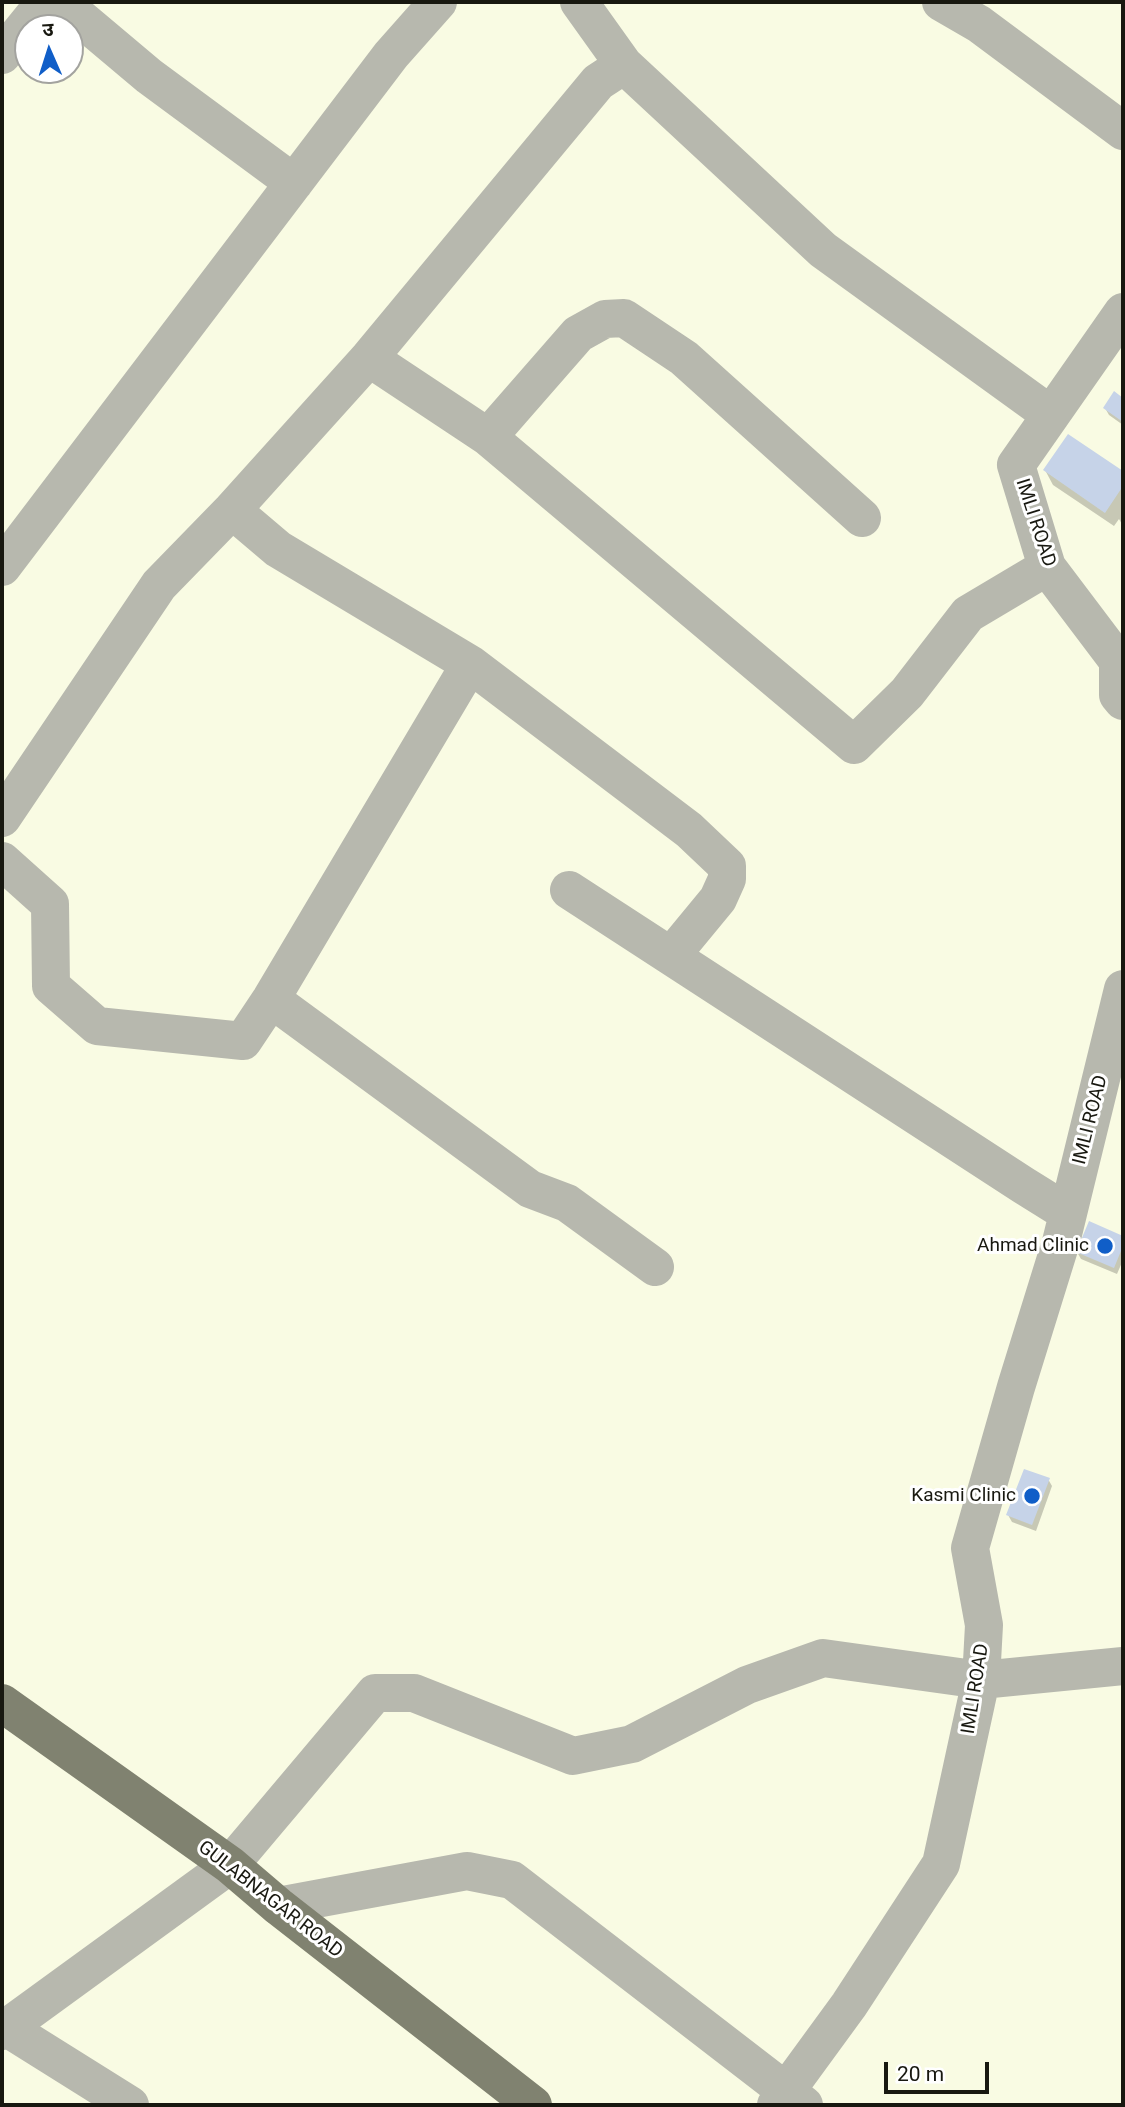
<!DOCTYPE html>
<html>
<head>
<meta charset="utf-8">
<style>
	body { margin:0 }
	#map { position:relative; width:1125px; height:2107px; overflow:hidden; background:#f9fbe3; font-family:Roboto,"Noto Sans Devanagari",sans-serif }
	canvas { display:block }
	.frame { position:absolute; inset:0; border:4px solid #181810; pointer-events:none }
	.north { position:absolute; left:14px; top:14px; width:70px; height:70px; box-sizing:border-box; background:#fff; border:2px solid #a3a39f; border-radius:50%; rotate:357deg; font-size:19px; font-weight:700; line-height:28px; text-align:center; color:#181810 }
	.north::after { content:''; display:block; margin:auto; width:24px; height:32px; background:#105ec8; clip-path:polygon(50% 0,100% 100%,50% 72%,0 100%) }
	.scale { position:absolute; left:884px; top:2062px; width:105px; height:32px; box-sizing:border-box; border:4px solid #181810; border-top:0; padding-left:9px; font-size:21px; line-height:24px; white-space:nowrap; color:#181810; -webkit-text-stroke:5px #fff; paint-order:stroke }
</style>
</head>
<body>
<div id="map">
<canvas width="1125" height="2107"></canvas>
<div class="frame"></div>
<div class="north">उ</div>
<div class="scale">20 m</div>
</div>
<script>
const g = document.querySelector('canvas').getContext('2d');
g.lineJoin = 'round';
function fillPath(path, color) { g.fillStyle = color; g.fill(path, 'evenodd'); }
function trace(path, color, width, dash) { g.strokeStyle = color; g.lineWidth = width; g.lineCap = dash ? 'butt' : 'round'; g.setLineDash(dash || []); g.stroke(path); }
function drawText(font, color, halo, rows, align = 'center') {
  g.font = font + ' Roboto,sans-serif'; g.lineWidth = 6; g.setLineDash([]); g.textBaseline = 'middle'; g.strokeStyle = halo; g.fillStyle = color; for (const [text, x, y, turn = 0] of rows) {
    g.save(); g.translate(x, y); g.rotate((+turn || 0) * Math.PI / 180); g.textAlign = isNaN(turn) ? turn : align; if (halo) g.strokeText(text, 0, 0); g.fillText(text, 0, 0); g.restore();
  }
}
const shadow = new Path2D(`
	M1115 394 1123 400V425L1109 415 1105 408Z
	M1069 436 1123 473V526L1119 519 1114 526 1053 485 1045 470Z
	M1090 1223 1123 1238V1260L1117 1274 1081 1259 1077 1252Z
	M1048 1479 1052 1486 1036 1531 1012 1522 1008 1515Z`);
const building = new Path2D(`
	M1114 391 1123 398V422L1103 408Z
	M1068 434 1123 471V486L1105 513 1043 470Z
	M1089 1221 1123 1236V1246L1114 1268 1076 1252Z
	M1024 1469 1050 1478 1032 1525 1006 1515Z`);
const minor = new Path2D(`
	M61 2 149 76 294 183
	M579 2 624 65
	M941 2 979 24 1123 131
	M2 55 45 2
	M1123 312 1016 465 1047 567 1118 661V695L1123 701
	M369 358 488 437 854 745 907 693 968 614 1047 567
	M488 437 578 334 605 319 624 318 684 358 862 518
	M232 510 278 549 470 664 689 830 727 866V879L718 899 671 956
	M2 567 391 55 438 2
	M2 818 159 585 232 510 369 358 598 82 624 65 823 250 1051 415
	M2 861 50 904 51 986 97 1026 243 1041 271 999 470 664
	M569 890 1023 1185 1068 1213
	M271 999 530 1189 567 1203 655 1267
	M278 1906 467 1871 512 1880 804 2105
	M7 2028 130 2105
	M2 2031 230 1865 375 1693H414L573 1756 632 1744 747 1685 823 1658 981 1680 1123 1666
	M776 2105 849 2005 941 1864 981 1680 984 1625 970 1548 1016 1387 1061 1242 1123 989`);
const major = new Path2D(`
	M2 1703 230 1865 278 1906 533 2105`);
const markers = [
	[1105,1246,9,"#105ec8"],
	[1032,1496,9,"#105ec8"]
];
const streetNames = [
	["IMLI ROAD",1035,523,72],
	["IMLI ROAD",1091,1120,-76],
	["IMLI ROAD",976,1689,-81],
	["GULABNAGAR ROAD",270,1900,38]
];
const poiNames = [
	["Ahmad Clinic",1089,1246],
	["Kasmi Clinic",1016,1496]
];
fillPath(shadow, '#0003');
fillPath(building, '#c6d3e8');
trace(minor, '#b7b8ae', 38);
trace(major, '#808270', 38);
for (const [x, y, r, color] of markers) { const dot = new Path2D(); dot.arc(x, y, r, 0, 2 * Math.PI); g.fillStyle = color; g.fill(dot); trace(dot, '#fff', 2.5); }
drawText('19px', '#181810', '#fff', streetNames);
drawText('19px', '#181810', '#fff', poiNames, 'right');
</script>
</body>
</html>
